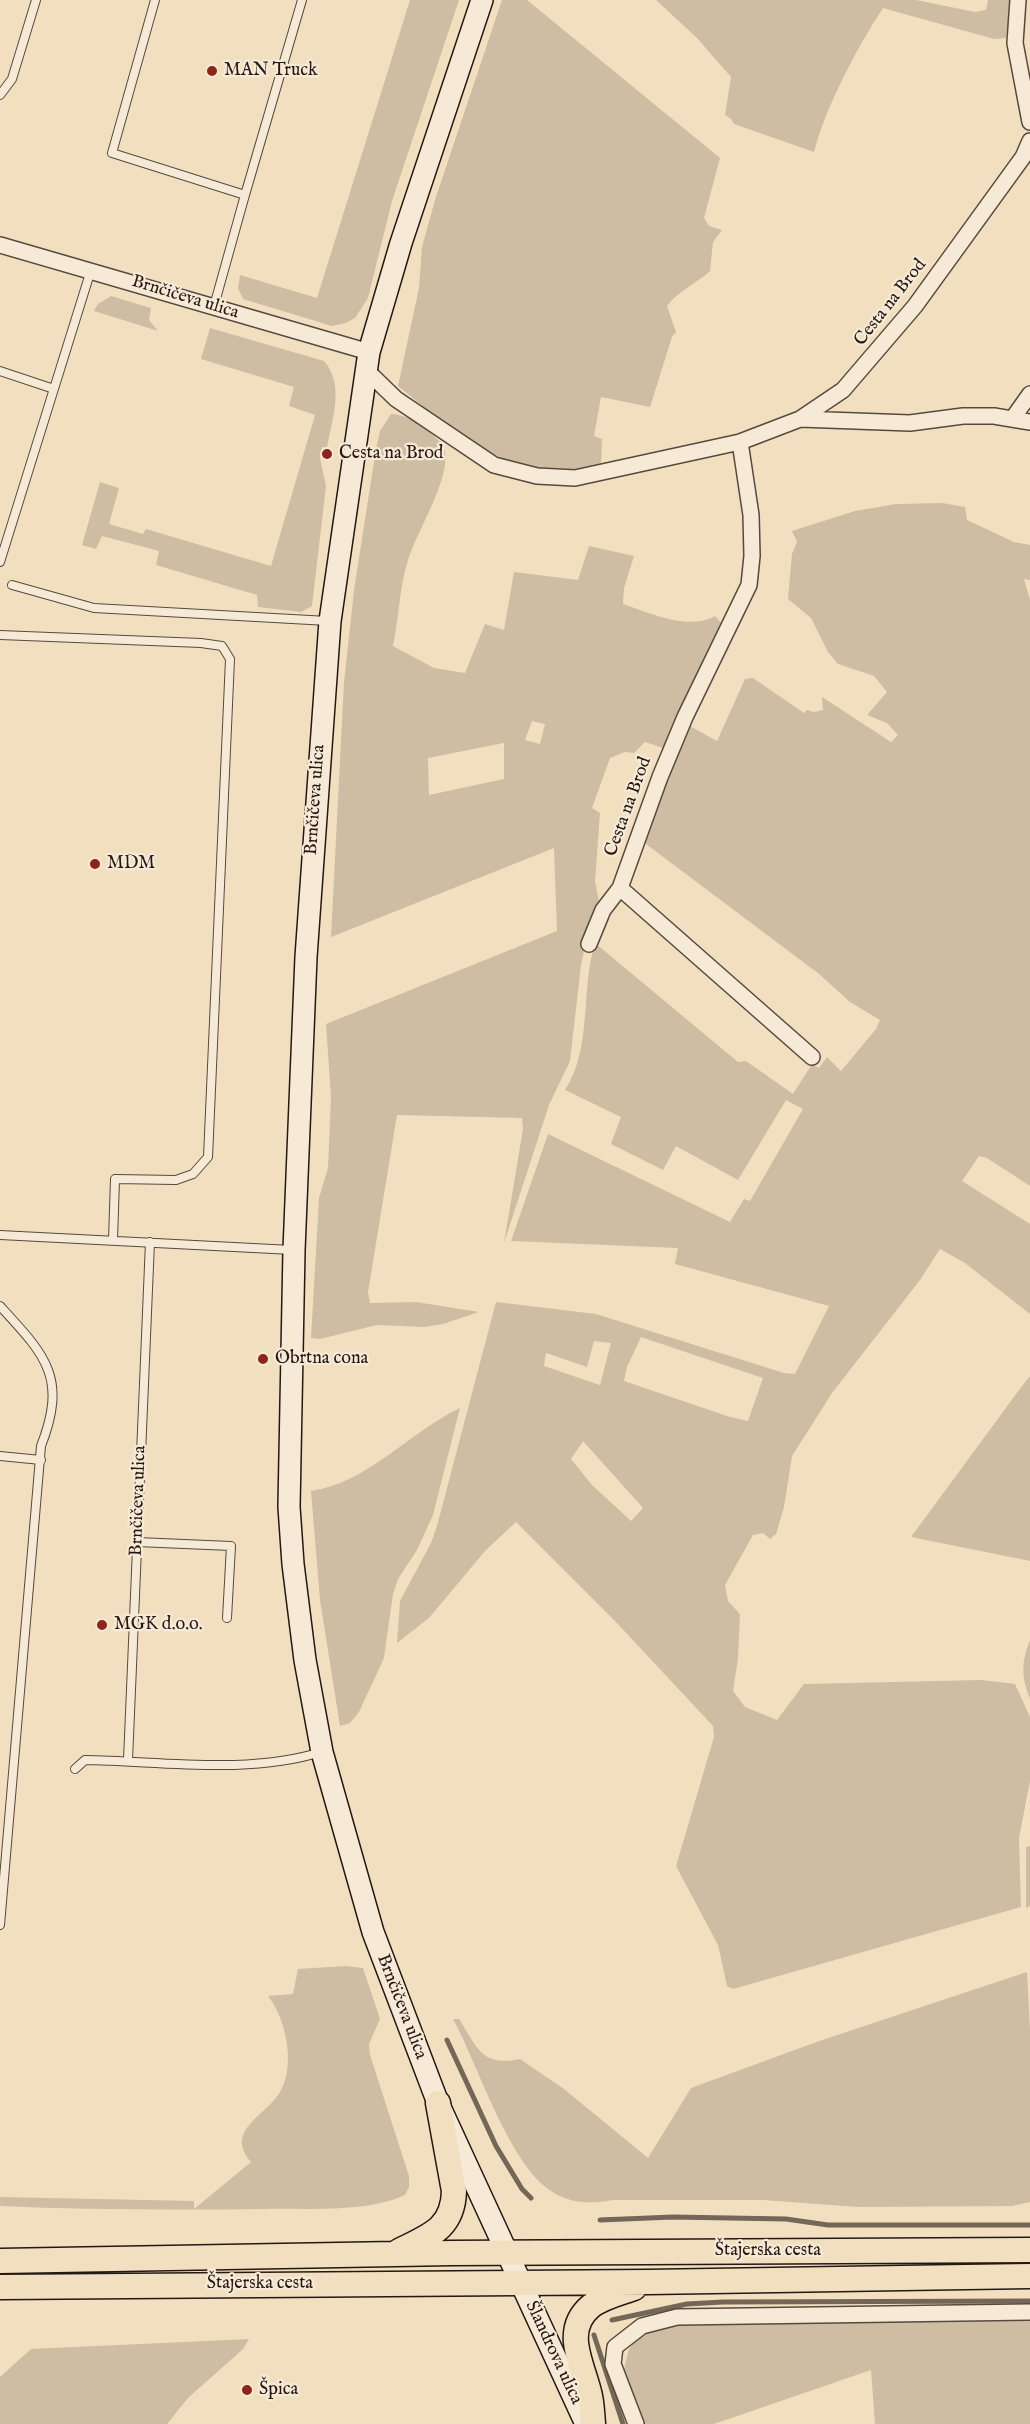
<!DOCTYPE html>
<meta charset="utf-8">
<style>
body{margin:0}
canvas{display:block;background:#f1dfc0}
</style>
<canvas width="1030" height="2424"></canvas>
<script>
const g = document.querySelector('canvas').getContext('2d');
g.lineJoin = 'round';
function fillPath(path, color) { g.fillStyle = color; g.fill(path, 'evenodd'); }
function trace(path, color, width, dash) { g.strokeStyle = color; g.lineWidth = width; g.lineCap = dash ? 'butt' : 'round'; g.setLineDash(dash || []); g.stroke(path); }
function label(font, color, halo, rows, align = 'center') {
  g.font = font + ' "IM FELL English",serif'; g.lineWidth = 4.5; g.setLineDash([]); g.textBaseline = 'middle'; g.strokeStyle = halo; g.fillStyle = color; for (const [text, x, y, turn = 0] of rows) {
    g.save(); g.translate(x, y); g.rotate((+turn || 0) * Math.PI / 180); g.textAlign = isNaN(turn) ? turn : align; if (halo) g.strokeText(text, 0, 0); g.fillText(text, 0, 0); g.restore();
  }
}
fillPath(new Path2D(`
 M410 0H459L392 201 368 298 355 318 346 323 332 326 243 299 238 288 240 275 317 298Z
 M502 0H527L720 158 704 218 709 226 722 230 713 242 710 271C698 282 676 293 667 306L676 332 672 337 650 407 601 397 594 436 602 439 601 465C511 485 464 439 398 386L419 288 422 247 435 200Z
 M656 0H916L975 12 986 10 988 0H1011L1006 38 994 39 883 8C858 46 825 108 814 152L734 124 731 119 725 115 731 77 697 38Z
 M111 296 151 308 149 320 158 331 94 311 98 304Z
 M210 328 324 361C345 385 332 419 327 448L322 447 320 458 326 486 312 606 301 612 258 607 257 595 156 565 159 551 102 536 96 549 82 545 100 482 119 488 109 524 143 534 146 529 271 566 315 415 289 406 294 387 201 359Z
 M391 414C406 415 417 421 428 431 435 437 443 443 445 452 450 480 416 533 408 560 399 589 399 618 393 646L434 668 465 673 485 624 504 630 514 572 578 580 589 546 634 556 624 588 623 604C650 613 688 631 715 616L724 626 666 749 645 742 634 753 625 752 610 758 592 808 600 813 595 881 600 907 587 938 581 965 570 1061 549 1105 504 1243 523 1129 522 1118 397 1115 368 1292 370 1303 416 1302 479 1312 443 1324 424 1327 377 1325 320 1339 311 1338 319 1198 328 1168 331 1097 326 1024 557 931 554 848 331 937 344 682 354 590 376 449 380 431ZM532 721 545 724 540 744 525 740ZM504 743V779L429 795 428 758Z
 M942 503 965 507 967 520 1014 542 1030 545V580L1024 579 1030 600V1186L987 1158 979 1156 962 1181 1030 1224V1314L965 1263 940 1249 920 1280 832 1393 792 1456 784 1507 776 1534 770 1539 763 1533 753 1535 725 1585 728 1601 740 1614 738 1658 733 1691 745 1707 777 1720 804 1684 982 1680 1015 1684 1030 1717V1781L1019 1838 1021 1907 733 1989 727 1986 718 1945 676 1866 714 1737 713 1726 615 1621 516 1522 485 1551 429 1618 397 1643 400 1601 431 1543 437 1526 496 1302 596 1314 784 1373 795 1374 829 1306 675 1264 678 1248 511 1241 548 1134 730 1222 744 1199 750 1201 803 1109 786 1100 738 1180 676 1146 663 1170 611 1144 621 1117 565 1090C593 1047 580 990 595 943L738 1062 746 1061 793 1094 812 1064 819 1068 827 1057 841 1071 876 1029 880 1020 850 1002 819 974 642 841 686 724 717 741 745 679 753 678 804 713 807 710 814 712 823 710 822 697 891 742 898 735 887 723 867 715 887 692 874 676 838 664 828 652 811 618 788 599 792 554 797 542 792 531 855 511 896 504ZM641 1337 763 1378 748 1421 730 1417 624 1381 627 1367ZM594 1341 611 1343 600 1385 544 1366 546 1353 587 1367ZM583 1441 643 1508 631 1521 592 1485 571 1459Z
 M1030 1376V1561L911 1537 1022 1386Z
 M460 1408 433 1515 417 1550 398 1579 393 1594 384 1658 359 1712 350 1723 340 1726 320 1600 311 1491C368 1483 409 1432 460 1408Z
 M1030 1640V1699C1021 1677 1021 1662 1030 1640Z
 M1030 1846V1906L1026 1908V1847Z
 M346 1966 363 1968 380 2019 369 2044 370 2055 409 2176V2187L405 2195C366 2213 307 2208 265 2209 177 2210 88 2210 0 2206V2197L194 2201V2209L251 2162C224 2130 265 2117 280 2092 296 2065 286 2019 268 1996L293 1994 298 1969Z
 M1027 1972 1030 2029V2202L1012 2206 858 2207 763 2200H613C591 2204 570 2204 551 2191 509 2164 478 2065 453 2019H459C478 2048 481 2067 520 2059L564 2089 648 2158 691 2088 822 2040Z
 M1030 2321V2424H875L871 2370 714 2424H642L624 2369 629 2349 636 2340 656 2328 729 2322Z
 M249 2339 243 2349 188 2398 167 2424H0V2377L31 2349Z`), '#cebda3');
trace(new Path2D(`
 M447 2040 496 2146 522 2189 531 2198
 M600 2220 673 2217 786 2219 828 2225H1030
 M612 2320 687 2304 723 2302 1030 2301
 M594 2335 623 2424`), '#756757', 5);
const lane = new Path2D(`
 M155 0 112 153 245 195 214 306
 M0 95 12 79 36 0
 M245 195 302 0
 M0 371 54 389
 M0 562 91 270
 M12 585 94 608 328 621
 M0 635 201 643 222 646 230 659 208 1157 193 1174 176 1180 115 1179 113 1240
 M0 1235 292 1250
 M0 1306C45 1355 68 1377 41 1446L0 1925
 M0 1456 41 1460
 M137 1542 231 1546 227 1618
 M128 1760 150 1242
 M75 1769 85 1760C160 1761 248 1775 321 1752`);
const street = new Path2D(`
 M1018 0 1015 43 1030 122
 M0 245 369 352
 M366 370 396 399 494 465 537 476 575 478 740 442 800 419 843 390 915 306 1023 157 1030 141
 M1013 418 1030 394
 M800 419 910 423 963 416H994L1030 422
 M620 888 812 1057
 M589 944 603 910 620 888 660 777 685 717 749 585 752 556 751 515 740 442
 M636 2424 613 2364 615 2347 642 2326 677 2317 1030 2312`);
const secondary = new Path2D(`
 M482 0 401 243 369 352 330 621 306 957 294 1250 289 1507 293 1564 305 1660 322 1752 373 1932 438 2103 586 2424`);
const primary = new Path2D(`
 M399 2251C429 2236 453 2229 454 2191L438 2103
 M0 2261 452 2253 1030 2250
 M0 2287 648 2282 1030 2276
 M593 2424C592 2413 592 2402 589 2392 582 2363 562 2330 591 2306 603 2297 620 2293 634 2288`);
trace(lane, '#564a3e', 10);
trace(street, '#564a3e', 18);
trace(secondary, '#231813', 24);
trace(primary, '#231813', 27);
trace(lane, '#f6ead6', 8);
trace(street, '#f6ead6', 15);
trace(secondary, '#f6ead6', 21);
trace(primary, '#f1dfc0', 24);
for (const [x, y, r, color] of [
 [212,71,6,"#8f2418"],
 [327,454,6,"#8f2418"],
 [95,864,6,"#8f2418"],
 [263,1359,6,"#8f2418"],
 [102,1625,6,"#8f2418"],
 [247,2390,6,"#8f2418"]
]) { const dot = new Path2D(); dot.arc(x, y, r, 0, 2 * Math.PI); g.fillStyle = color; g.fill(dot); trace(dot, '#f6ead6', 2); }
label('18px', '#231813', '#f6ead6', [
 ["MAN Truck",224,71],
 ["Cesta na Brod",339,454],
 ["MDM",107,864],
 ["Obrtna cona",275,1359],
 ["MGK d.o.o.",114,1625],
 ["Špica",259,2390]
], 'left');
label('18px', '#231813', '#f6ead6', [
 ["Brnčičeva ulica",185,298,17],
 ["Cesta na Brod",891,303,-52],
 ["Brnčičeva ulica",316,800,-86],
 ["Cesta na Brod",629,807,-70],
 ["Brnčičeva ulica",139,1501,-88],
 ["Brnčičeva ulica",401,2007,69],
 ["Štajerska cesta",768,2251],
 ["Štajerska cesta",260,2284],
 ["Šlandrova ulica",553,2353,65]
]);
</script>
